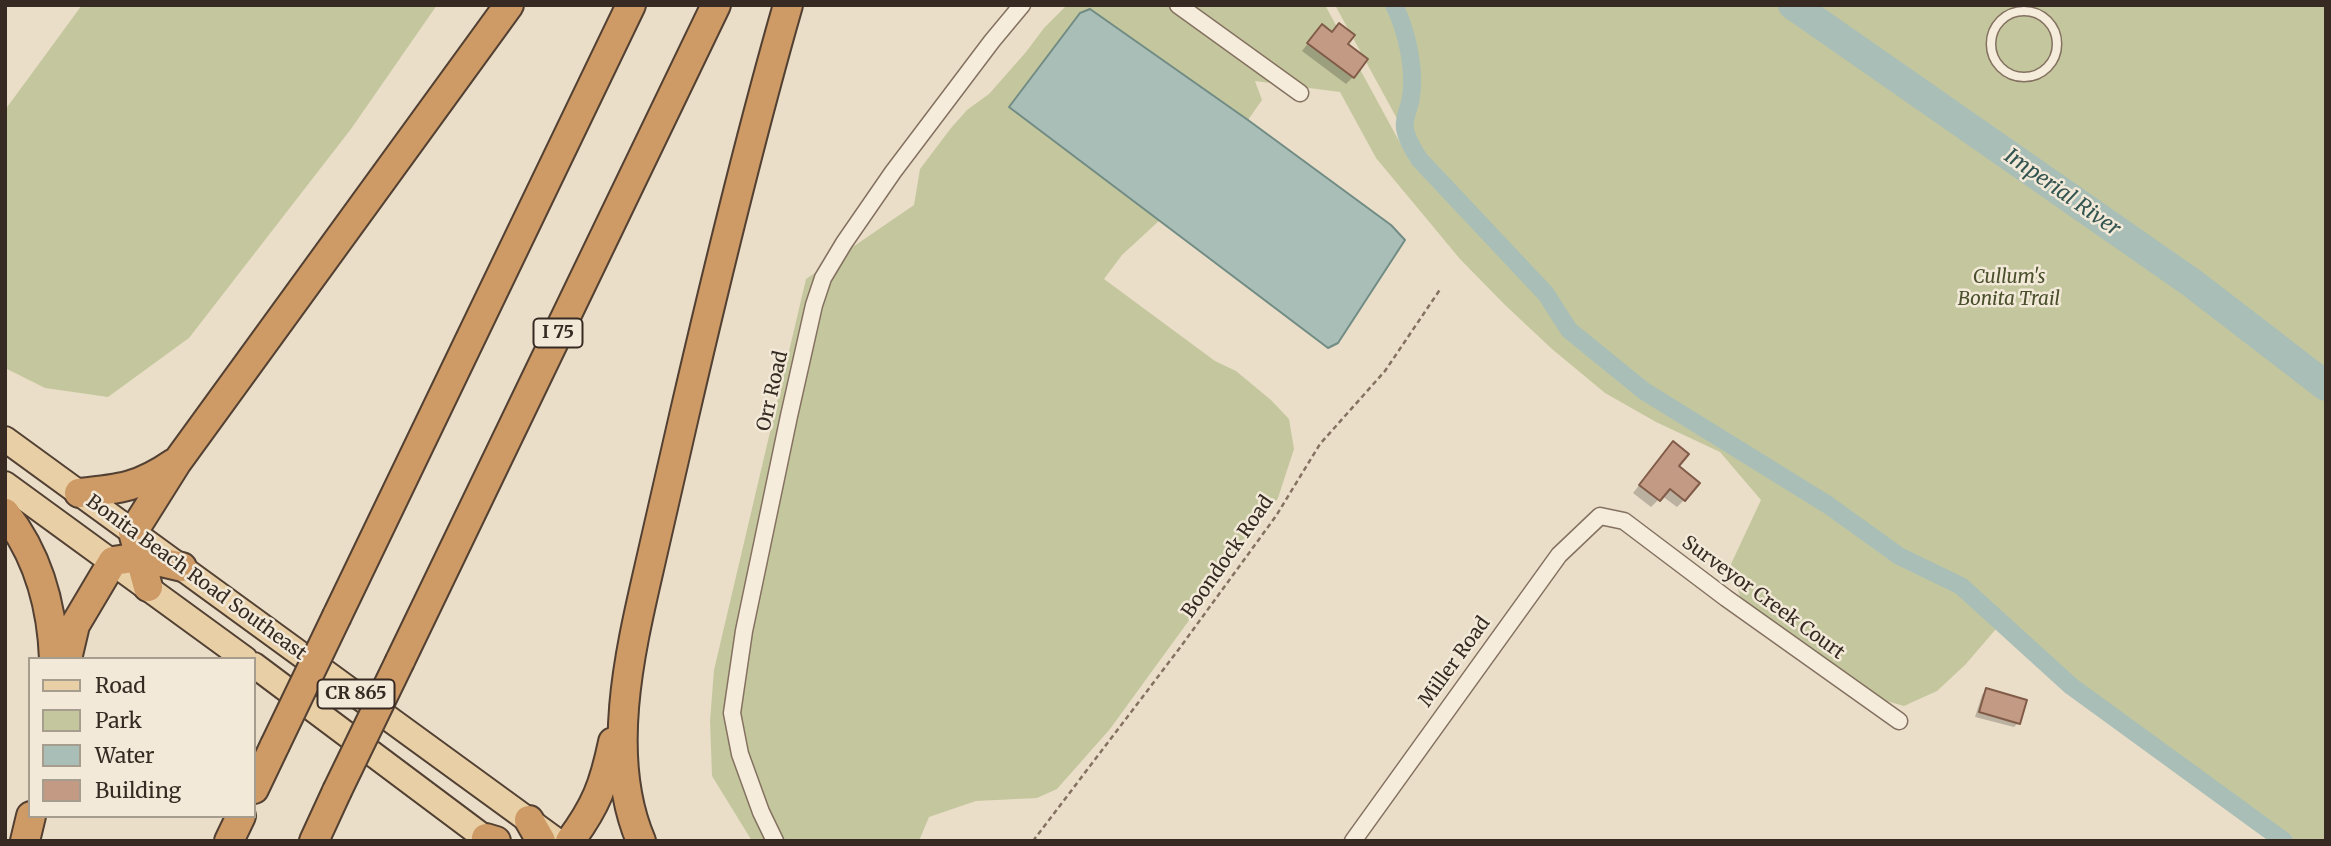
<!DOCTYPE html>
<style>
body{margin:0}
#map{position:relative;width:2331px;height:846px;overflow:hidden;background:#eadec9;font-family:Merriweather,serif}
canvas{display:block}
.frame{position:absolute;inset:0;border:7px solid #362a22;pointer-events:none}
.legend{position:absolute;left:28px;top:657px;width:228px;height:161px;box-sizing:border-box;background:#f2e9d8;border:2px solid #a79d8f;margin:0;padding:9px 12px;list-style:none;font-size:21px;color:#362a22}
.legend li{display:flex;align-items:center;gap:14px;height:35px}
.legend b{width:35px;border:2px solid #a79d8f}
</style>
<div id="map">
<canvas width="2331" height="846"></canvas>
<div class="frame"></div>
<ul class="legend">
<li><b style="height:9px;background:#e8cfa6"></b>Road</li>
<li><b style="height:19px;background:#c4c79e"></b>Park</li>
<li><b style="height:19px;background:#a9beb7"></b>Water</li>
<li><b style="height:19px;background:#c39a84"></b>Building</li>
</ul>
</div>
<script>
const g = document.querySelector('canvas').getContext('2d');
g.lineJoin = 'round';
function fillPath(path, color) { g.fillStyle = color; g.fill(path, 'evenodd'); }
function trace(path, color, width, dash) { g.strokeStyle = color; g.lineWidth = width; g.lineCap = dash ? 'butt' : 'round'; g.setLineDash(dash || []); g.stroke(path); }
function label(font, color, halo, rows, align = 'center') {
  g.font = font + ' Merriweather,serif'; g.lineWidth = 5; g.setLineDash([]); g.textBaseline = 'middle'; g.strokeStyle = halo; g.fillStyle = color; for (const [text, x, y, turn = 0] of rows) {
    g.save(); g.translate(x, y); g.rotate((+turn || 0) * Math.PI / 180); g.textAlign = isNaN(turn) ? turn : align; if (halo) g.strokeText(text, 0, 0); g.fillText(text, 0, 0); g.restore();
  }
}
fillPath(new Path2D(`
 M82 5H437L351 129 189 338 108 397 45 388 5 368V110Z
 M1067 5H1325L1411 163 1540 299 1564 337 1639 398 1823 512 1894 563 1957 593 1996 629 1965 665 1937 691 1904 706 1851 691 1746 618 1731 564 1761 500 1720 452 1656 422 1605 393 1552 349 1504 304 1460 259 1376 158 1340 92 1255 81 1262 100 1248 120 1090 9 1009 107 1160 220 1122 255 1104 279 1215 361 1236 371 1271 400 1289 419 1294 449 1278 498 1110 729 1057 789 1037 798 976 801 929 817 919 841H752L712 776 710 721 714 670 806 279 914 205 920 169 951 128 967 110 989 94 1026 52 1044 28Z
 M1335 5H2326V841H2284L2065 681 1961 586 1899 556 1828 505 1644 391 1569 330 1546 294 1419 159Z`), '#c4c79e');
const water = new Path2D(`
 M1090 9 1248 120 1391 225 1405 240 1338 343 1328 348 1009 107 1080 13Z`);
fillPath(water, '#a9beb7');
trace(water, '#718c84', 2);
fillPath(new Path2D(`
 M1339 25 1353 77 1346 84 1302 51 1315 34 1331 33Z
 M1666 451 1676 467 1684 500 1677 507 1662 496 1651 507 1633 493Z
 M1986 690 2018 723 2014 727 1975 717 1982 695Z`), '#0003');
trace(new Path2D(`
 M1394 5C1407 31 1415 68 1411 97 1410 107 1403 118 1405 129 1407 140 1413 149 1419 159L1546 294 1569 330 1644 391 1828 505 1899 556 1961 586 2071 686 2284 841`), '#a9beb7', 18);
trace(new Path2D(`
 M1793 5 2192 283 2326 386`), '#a9beb7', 30);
const building = new Path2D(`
 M1339 23 1355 35 1348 44 1368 59 1354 78 1307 43 1322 24 1332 32Z
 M1673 441 1689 454 1679 466 1700 483 1685 501 1670 489 1660 501 1639 485Z
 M1986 688 2027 700 2020 724 1979 712Z`);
fillPath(building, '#c39a84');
trace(building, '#805b48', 2);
const lane = new Path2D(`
 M1991 44a33 33 0 1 1 66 0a33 33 0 1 1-66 0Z`);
const street = new Path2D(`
 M1178 5 1300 93
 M775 841 761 812 740 754 732 713 744 631 789 416 814 305 823 278 844 243 893 172 992 41 1022 5
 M1353 841 1559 555 1600 516 1624 521 1726 598 1899 721`);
const primary = new Path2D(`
 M5 439 557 841
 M5 484 245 659
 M254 665 489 841`);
const highway = new Path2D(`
 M79 493C121 489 139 487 174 463
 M5 513C38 555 52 606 54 659
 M148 587 133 532 177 462 509 5
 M337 616 631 5
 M67 659 75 625 113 561 140 557 182 567
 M400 661 716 5
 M254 789 275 745
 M529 820 541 841
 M486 838 496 841
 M25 841 31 816
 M229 841 241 816
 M314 841 337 791
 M570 841C596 806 604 785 613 742
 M641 841C604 755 631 647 651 560 662 512 673 464 684 416 716 278 749 141 788 5`);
trace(lane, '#847160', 11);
trace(street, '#847160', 19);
trace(primary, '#524033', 28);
trace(highway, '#524033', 32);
trace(new Path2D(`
 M1033 841 1179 649 1276 516 1320 444 1385 371 1441 288`), '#847160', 2.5, [5, 3.5]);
trace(lane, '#f5ecdc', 8);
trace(street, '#f5ecdc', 16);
trace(primary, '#e8cfa6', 24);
trace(highway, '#ce9a65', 28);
const highwayBridge = new Path2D(`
 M275 745 337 616
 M337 791 400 661`);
trace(highwayBridge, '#524033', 32, []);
trace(highwayBridge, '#ce9a65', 28);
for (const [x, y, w] of [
 [558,333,49],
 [356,694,77]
]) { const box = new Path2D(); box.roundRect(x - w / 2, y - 14.5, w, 29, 5); g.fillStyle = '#f2e9d8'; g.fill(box); trace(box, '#362a22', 2); }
label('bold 18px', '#362a22', null, [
 ["I 75",558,333],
 ["CR 865",356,694]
]);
label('italic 19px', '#49502b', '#f2e9d8', [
 ["Cullum's",2009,278],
 ["Bonita Trail",2009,300]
]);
label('19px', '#362a22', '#f2e9d8', [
 ["Orr Road",773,391,-77],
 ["Boondock Road",1228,557,-55],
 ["Bonita Beach Road Southeast",196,578,36],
 ["Surveyor Creek Court",1763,598,36],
 ["Miller Road",1455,662,-54]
]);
label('italic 21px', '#335450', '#f2e9d8', [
 ["Imperial River",2062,193,35]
]);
</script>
